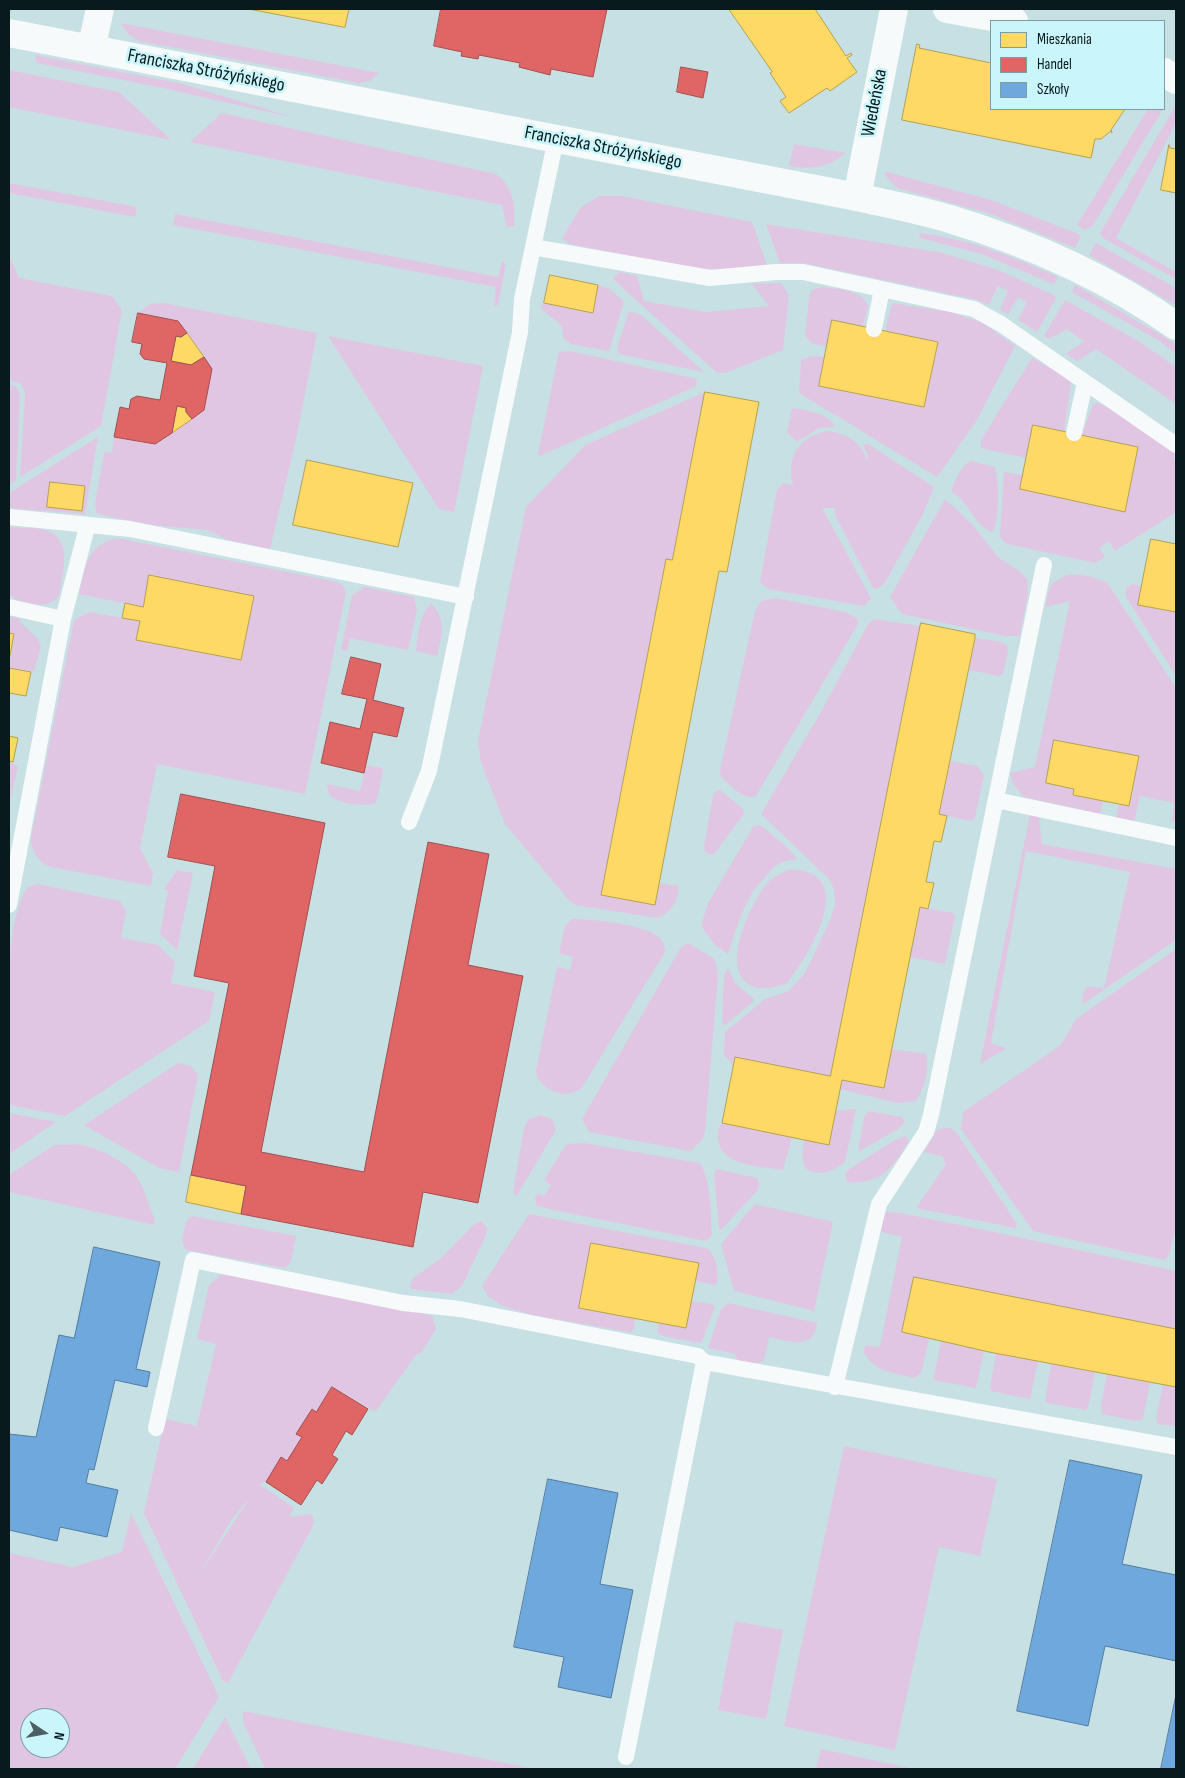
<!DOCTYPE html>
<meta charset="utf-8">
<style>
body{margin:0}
#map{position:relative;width:1185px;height:1778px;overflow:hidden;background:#c7e0e3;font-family:"Sofia Sans Condensed",sans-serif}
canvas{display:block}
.frame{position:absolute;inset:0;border:10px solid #091a1c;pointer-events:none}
.legend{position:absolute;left:990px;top:20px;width:175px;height:90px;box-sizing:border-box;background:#c9f5fb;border:1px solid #7c9da2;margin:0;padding:6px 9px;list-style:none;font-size:15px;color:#091a1c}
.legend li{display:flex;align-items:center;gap:10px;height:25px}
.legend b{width:25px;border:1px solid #7c9da2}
.north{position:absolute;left:20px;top:1708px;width:50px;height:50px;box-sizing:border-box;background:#c9f5fb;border:1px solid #7c9da2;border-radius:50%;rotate:102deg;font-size:14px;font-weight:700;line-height:20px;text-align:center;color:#091a1c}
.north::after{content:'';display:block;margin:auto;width:18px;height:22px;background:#4c5f62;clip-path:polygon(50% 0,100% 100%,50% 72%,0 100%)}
</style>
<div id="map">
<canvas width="1185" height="1778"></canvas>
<div class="frame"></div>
<ul class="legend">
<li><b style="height:14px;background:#ffd966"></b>Mieszkania</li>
<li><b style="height:14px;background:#e06666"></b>Handel</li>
<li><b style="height:14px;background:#6fa8dc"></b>Szkoły</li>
</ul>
<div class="north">N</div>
</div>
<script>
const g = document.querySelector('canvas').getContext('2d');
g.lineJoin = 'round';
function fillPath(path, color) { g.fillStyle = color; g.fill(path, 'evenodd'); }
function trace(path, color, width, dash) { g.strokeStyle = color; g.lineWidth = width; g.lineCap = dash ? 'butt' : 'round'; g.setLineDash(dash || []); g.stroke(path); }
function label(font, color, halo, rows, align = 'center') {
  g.font = font + ' "Sofia Sans Condensed",sans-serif'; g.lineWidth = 5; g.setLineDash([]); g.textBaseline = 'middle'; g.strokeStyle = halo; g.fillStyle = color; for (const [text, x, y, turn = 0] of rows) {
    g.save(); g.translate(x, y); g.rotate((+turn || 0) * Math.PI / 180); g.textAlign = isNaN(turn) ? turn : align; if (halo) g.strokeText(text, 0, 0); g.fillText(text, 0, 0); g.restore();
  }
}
fillPath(new Path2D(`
 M121 23 379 73 370 81 359 83 139 41 128 34Z
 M35 55 183 84 295 118 163 88 42 64 37 63Z
 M9 70 119 92 171 140 9 107Z
 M1176 105V123L1116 238 1176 272V279L1103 238 1100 233Z
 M1148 109H1163L1093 225 1085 230 1077 225Z
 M222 113 496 174C514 188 515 204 514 226L507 227 502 205 190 142Z
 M794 144 846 153C829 167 810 170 789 166Z
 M887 172 991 200 1081 235 1075 248 991 214 897 188 884 174Z
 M9 183 137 207 135 217 9 193Z
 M599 196H622L752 222 767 265 738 269H694L570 244 562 239 580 208Z
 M175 214 498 277 502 261 506 264 498 305 494 306 496 287 173 225Z
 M766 224 943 253 998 270 1054 295 1056 298 1037 332 1018 320 1027 302 1018 297 1008 314 1000 310 1008 291 998 286 989 305 974 299 803 263H780Z
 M920 233C968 239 1003 253 1047 272L1058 277 1056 282 1053 284 982 254 924 239 919 237Z
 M1096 243 1176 288V305L1089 255Z
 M9 255 19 278 112 296 122 310 101 426 20 477 25 394 21 384 9 380Z
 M620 272 637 276 644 301 706 312 769 306 752 284 781 283 789 295 783 350 725 373 716 372 614 280 613 277Z
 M598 285 608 288 624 301 609 351 571 344 563 338 562 326 540 308 544 303 593 313Z
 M1075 285 1163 336 1176 345V354L1158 340 1072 292Z
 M821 287C837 289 860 289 868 305L863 326 832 320 827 347 811 343 805 335 810 291Z
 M1065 300 1140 342 1176 367V404L1096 349 1077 361 1066 354 1084 341 1067 329 1049 339 1044 336Z
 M164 303 317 333 296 439 270 549 228 540 207 530 152 525 97 514 95 504 104 452 112 453 114 437 155 444 204 410 212 369 178 321 138 313 150 304Z
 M892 303 950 312 983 323 1015 346 977 420 937 477 799 393 801 360 812 356 825 357 819 386 924 407 938 342 885 331Z
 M629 311 641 315 704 372 619 354 617 347Z
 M328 336 483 366 454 512 439 509Z
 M570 351 697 379 696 386 540 456 538 454 559 352Z
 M1032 358 1066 376 1071 383 1064 431 1033 425 1026 458 981 448V440Z
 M9 385 16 386 20 395 16 480 9 485Z
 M705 392 672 560 666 559 601 895 655 905 660 883 678 886C680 900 670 913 657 918L575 905 567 898 505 824 481 763 478 741 526 507 585 445Z
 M1097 403 1115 409 1176 451 1173 459 1176 461V512L1115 551 1109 541 1099 548 1105 557 1096 563 1007 544 1002 540 1000 535 1004 472 1023 475 1020 489 1125 511 1138 447 1082 435 1093 404Z
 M792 408C805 410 829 413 835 427L819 428 797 442 787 432Z
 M827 431C846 433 863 442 867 462L868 456 863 445 868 444 934 487 923 514 884 584 877 589 873 588 836 517 834 511 836 508H822L871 598 864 606 768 589 760 582 777 490 783 483 793 485C786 457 798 437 827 431Z
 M98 437 85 514 9 508V493Z
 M971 461 995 467C999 479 1000 523 992 532 974 526 969 501 952 492 953 482 962 464 971 461Z
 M945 499 971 523 999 558 1019 571 1027 579 1028 593 1020 636H1005L902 614 890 597Z
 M9 527C22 529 39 526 51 532 70 543 64 567 61 585 60 590 60 596 56 599 44 610 21 603 9 595Z
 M117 538 337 582 343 586 346 592 305 794 157 764 140 848 153 873 151 886 51 867C37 862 32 852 31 838L74 620 89 612 140 621 136 640 241 660 254 597 143 607 79 594C85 567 86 545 117 538Z
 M1066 575C1080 574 1096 576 1108 584L1176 688V819L1171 823 1174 803 1140 796 1134 822 1116 818 1119 804 1130 806 1139 756 1054 740 1046 783 1074 789 1073 795 1103 801 1100 814 1024 797 1013 784 1010 773 1035 767 1070 601 1045 607 1050 585Z
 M1132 584 1142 586 1139 605 1176 612V676L1126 597V588Z
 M364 587 414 597 417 610 408 650 350 638 347 651 341 650 352 596Z
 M776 598 845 612 857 618 858 624 756 796C744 802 730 784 721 777L720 770 755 611 761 601Z
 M431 603C447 620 442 635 437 656L416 651C418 633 419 617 431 603Z
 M9 616 20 619V622L38 639 41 647 34 671 9 668 14 635 9 633Z
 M874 619 920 626 830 1076 736 1057 734 1066 724 1055 725 1032 765 999 789 991 805 973 831 918 835 903 834 889 829 879 761 814 822 710 868 624Z
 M975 638 1002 642 1007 646 1008 652 1003 674 999 676 969 670Z
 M9 761 18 767 9 804Z
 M950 761 977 766 984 775 975 817 971 821 939 814Z
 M366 765 382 768 383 771 376 803C365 807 344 804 333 798 328 795 328 790 327 784L360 791Z
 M720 790 743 809 744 814 714 854 711 855 705 852 704 846 713 796 716 791Z
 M1030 814 1039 815 1042 844 1176 869V940L1083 1004C1081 984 1089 986 1104 988L1130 872 1026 851 991 1042 994 1045 1007 1048 980 1064Z
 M758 825 762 826 791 851 797 859 782 862 774 867 753 891 740 917 728 954 715 945 701 926 708 903 753 827Z
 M790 869C799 870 808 871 816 876 845 899 803 964 786 984 776 986 762 991 752 986 718 970 751 903 767 883 773 877 782 873 790 869Z
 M177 870 193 873 177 950 160 934 168 890 164 889Z
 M38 884 120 901 126 911 121 938 158 945 175 962 171 983 215 992 209 1021 65 1116 10 1105 9 1103C9 1053 0 925 28 887Z
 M920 907 953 913 955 916 945 964 910 957Z
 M572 919C591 919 646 924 660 938 664 942 665 947 665 952L581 1089C564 1099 548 1093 537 1077L536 1071 557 967 570 970 573 957 559 953 565 926Z
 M688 943 713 958 716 962 718 976 705 1131 703 1139 690 1151 589 1132 582 1119 681 947Z
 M1176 949V1226L1169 1255 1164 1260 1033 1231 961 1129 963 1112 1061 1045 1076 1019Z
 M728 968 735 983 754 999 753 1002 725 1025H723L722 1021 724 975Z
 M892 1049 926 1054C930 1067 924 1092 915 1101L897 1103 840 1089 842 1080 884 1088Z
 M178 1063 191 1066 198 1075 179 1172 159 1168 84 1125Z
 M856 1109 845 1162C833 1171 819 1178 805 1168L802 1156 804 1140 836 1111Z
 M868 1111 902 1117 905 1122 898 1129 858 1152 864 1118Z
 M9 1113 56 1122 9 1154Z
 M541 1115 552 1119 556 1130 516 1197 513 1191 524 1128 529 1119Z
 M722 1123 792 1137 783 1170C761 1166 720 1167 718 1138 717 1132 718 1128 722 1123Z
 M944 1128H950L956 1132 1017 1224 1016 1228 916 1208 946 1164 942 1156 924 1152 937 1130Z
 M905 1136 909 1140C894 1167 881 1185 847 1182L845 1174 848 1170 895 1140Z
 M584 1143 699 1163C711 1175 711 1218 712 1235L706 1241 544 1208 536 1205 535 1197 538 1193 544 1196 551 1185 544 1180 566 1144Z
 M54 1145C63 1145 73 1144 82 1145 101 1149 128 1162 138 1179 146 1191 148 1206 155 1219L154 1225 9 1192V1175Z
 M717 1169 757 1178C761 1185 760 1187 755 1193L722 1229 719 1228 714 1172Z
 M755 1204 833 1222 814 1311 734 1291 721 1244Z
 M886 1212 900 1213 985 1230 1176 1271V1329L914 1278 903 1332 929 1339 921 1373 914 1378C893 1372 876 1373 864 1353L865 1345 880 1347 902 1237 877 1231Z
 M529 1214 706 1248C716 1253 720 1275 716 1285L695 1281 698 1263 591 1243 579 1308 635 1318 634 1329 630 1332 531 1315 503 1306 488 1296 482 1286Z
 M192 1216 296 1236 291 1262 285 1268 186 1250 182 1241 186 1221Z
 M481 1221 487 1227 486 1235 462 1286 452 1294 410 1289 412 1279 441 1258 473 1225Z
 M222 1274 422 1313 432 1316 436 1329 422 1352 416 1355 375 1412 332 1387 316 1412 312 1409 297 1434 302 1437 287 1461 281 1457 266 1482 259 1484 294 1508 289 1517 312 1514 314 1524 228 1683 223 1681 144 1513 165 1419 197 1426 216 1344 197 1339 209 1285ZM247 1501H248L197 1578 232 1519Z
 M691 1301 712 1304 715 1307 702 1341 699 1343 663 1336 657 1332 659 1323 686 1328Z
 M728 1303 817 1323C814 1351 789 1341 769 1337L764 1360 752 1366 738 1361 735 1354 708 1348 721 1309Z
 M941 1342 984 1350 976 1388 933 1380Z
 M996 1353 1038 1361 1030 1399 991 1391 990 1388Z
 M1051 1363 1095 1372 1089 1404 1086 1410 1047 1403 1045 1401Z
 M1107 1374 1150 1382 1143 1419 1135 1421 1102 1414 1101 1405Z
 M1163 1385 1176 1387V1426L1158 1424 1156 1419Z
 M844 1446 997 1479 980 1556 939 1547 895 1750 784 1726Z
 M131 1513 219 1697 175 1769H9V1553L73 1567 122 1552ZM30 1718H60V1748H30Z
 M735 1621 783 1630 766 1719 718 1710Z
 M243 1711 536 1769H265L243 1722Z
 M225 1717 251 1769H193Z
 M821 1749 915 1769H816Z`), '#e1c6e3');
const homes = new Path2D(`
 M249 9H349L345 27Z
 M729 9H815L846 56 851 53 852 55 847 58 857 72 830 91 827 88 789 113 780 101 786 97 770 73 772 72Z
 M917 44 920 45 919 48 991 63V109H1125L1111 130 1112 133 1111 131 1101 139H1095L1091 158 902 120Z
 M1169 145 1170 148 1176 149V193L1161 190Z
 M550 275 598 285 593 313 544 303Z
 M832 320 938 342 924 407 819 386Z
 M187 333 204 357 191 365 171 361 176 336 181 337Z
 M705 392 759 402 727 572 719 571 655 905 601 895 666 559 672 560Z
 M177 406 186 408V412L192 419 172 433Z
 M1033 425 1138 447 1125 512 1020 489Z
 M307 460 413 483 398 547 293 525Z
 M50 482 85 486 82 511 47 507Z
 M1151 539 1176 544V612L1138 605Z
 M149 575 254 596 241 660 136 640 140 621 122 618 125 603 143 607Z
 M921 623 975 634V638L939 814 947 816 941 842 934 841 926 882 934 883 928 909 920 907 884 1088 842 1080 829 1145 722 1123 735 1057 830 1076Z
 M9 633 14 634 9 661Z
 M9 668 31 672 26 696 9 693Z
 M9 736 18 738 13 762 9 761Z
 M1054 740 1139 756 1129 806 1073 795 1074 789 1046 783Z
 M191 1175 246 1186 241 1214 186 1202Z
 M591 1243 699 1263 686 1328 579 1308Z
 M914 1277 1176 1329V1387L989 1352 902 1332Z`);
fillPath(homes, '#ffd966');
trace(homes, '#b5a050', 1);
const shops = new Path2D(`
 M441 9H607L593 77 551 69 550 75 519 67 520 63 479 55 478 59 461 56 462 52 434 46Z
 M681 67 708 72 703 98 677 92Z
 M138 313 178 321 187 333 181 337 176 336 171 361 191 365 204 357 212 369 204 410 192 419 186 412V408L177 406 172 433 155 444 114 437 120 407 129 409 131 399 137 396 160 400 167 363 144 359 140 354 142 344 132 342Z
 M351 657 381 664 373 700 404 708 397 737 373 732 364 773 321 763 330 722 360 729 367 699 342 694Z
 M181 794 325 823 261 1152 364 1172 428 842 489 854 468 965 523 976 478 1203 423 1192 413 1247 241 1214 246 1186 191 1175 229 983 194 976 215 866 168 857Z
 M332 1387 368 1409 352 1435 346 1431 332 1455 338 1459 322 1484 317 1480 301 1505 266 1482 281 1457 287 1461 302 1437 296 1434 312 1409 316 1412Z`);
fillPath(shops, '#e06666');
trace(shops, '#a04f50', 1);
const schools = new Path2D(`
 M94 1247 160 1262 136 1369 150 1372 147 1387 115 1380 94 1470 89 1469 86 1483 118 1490 107 1537 60 1527 57 1541 9 1530V1434L36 1437 59 1335 74 1338Z
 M1070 1460 1142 1475 1122 1564 1176 1575V1661L1105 1646 1088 1726 1017 1711Z
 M548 1479 618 1493 600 1584 633 1590 611 1698 558 1687 564 1657 514 1647Z
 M1176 1695V1769H1161Z`);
fillPath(schools, '#6fa8dc');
trace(schools, '#507da2', 1);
trace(new Path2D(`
 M533 247 710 278 776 272H803L974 309 1001 324 1176 445
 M874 329 882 289
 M1074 433 1085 383
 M9 517 130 529 466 597
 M9 607 63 619
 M996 800 1176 838
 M409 822 429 771 520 332 522 299 556 139
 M9 905 63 619 87 527
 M835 1387 879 1204 926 1132 931 1115 1044 565
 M156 1428 193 1260 403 1303 460 1309 698 1356 704 1362 1176 1447
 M626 1757 704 1362`), '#f7fafb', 16);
trace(new Path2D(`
 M947 9 1014 21
 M91 49 100 9
 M1164 72 1176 80
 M857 197 894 9`), '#f7fafb', 28);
trace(new Path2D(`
 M9 33 857 197C888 204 920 210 950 219 1029 243 1108 278 1176 326`), '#f7fafb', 28);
label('19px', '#091a1c', '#c9f5fb', [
 ["Franciszka Stróżyńskiego",206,71,11],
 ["Wiedeńska",875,103,-79],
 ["Franciszka Stróżyńskiego",603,148,11]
]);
</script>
